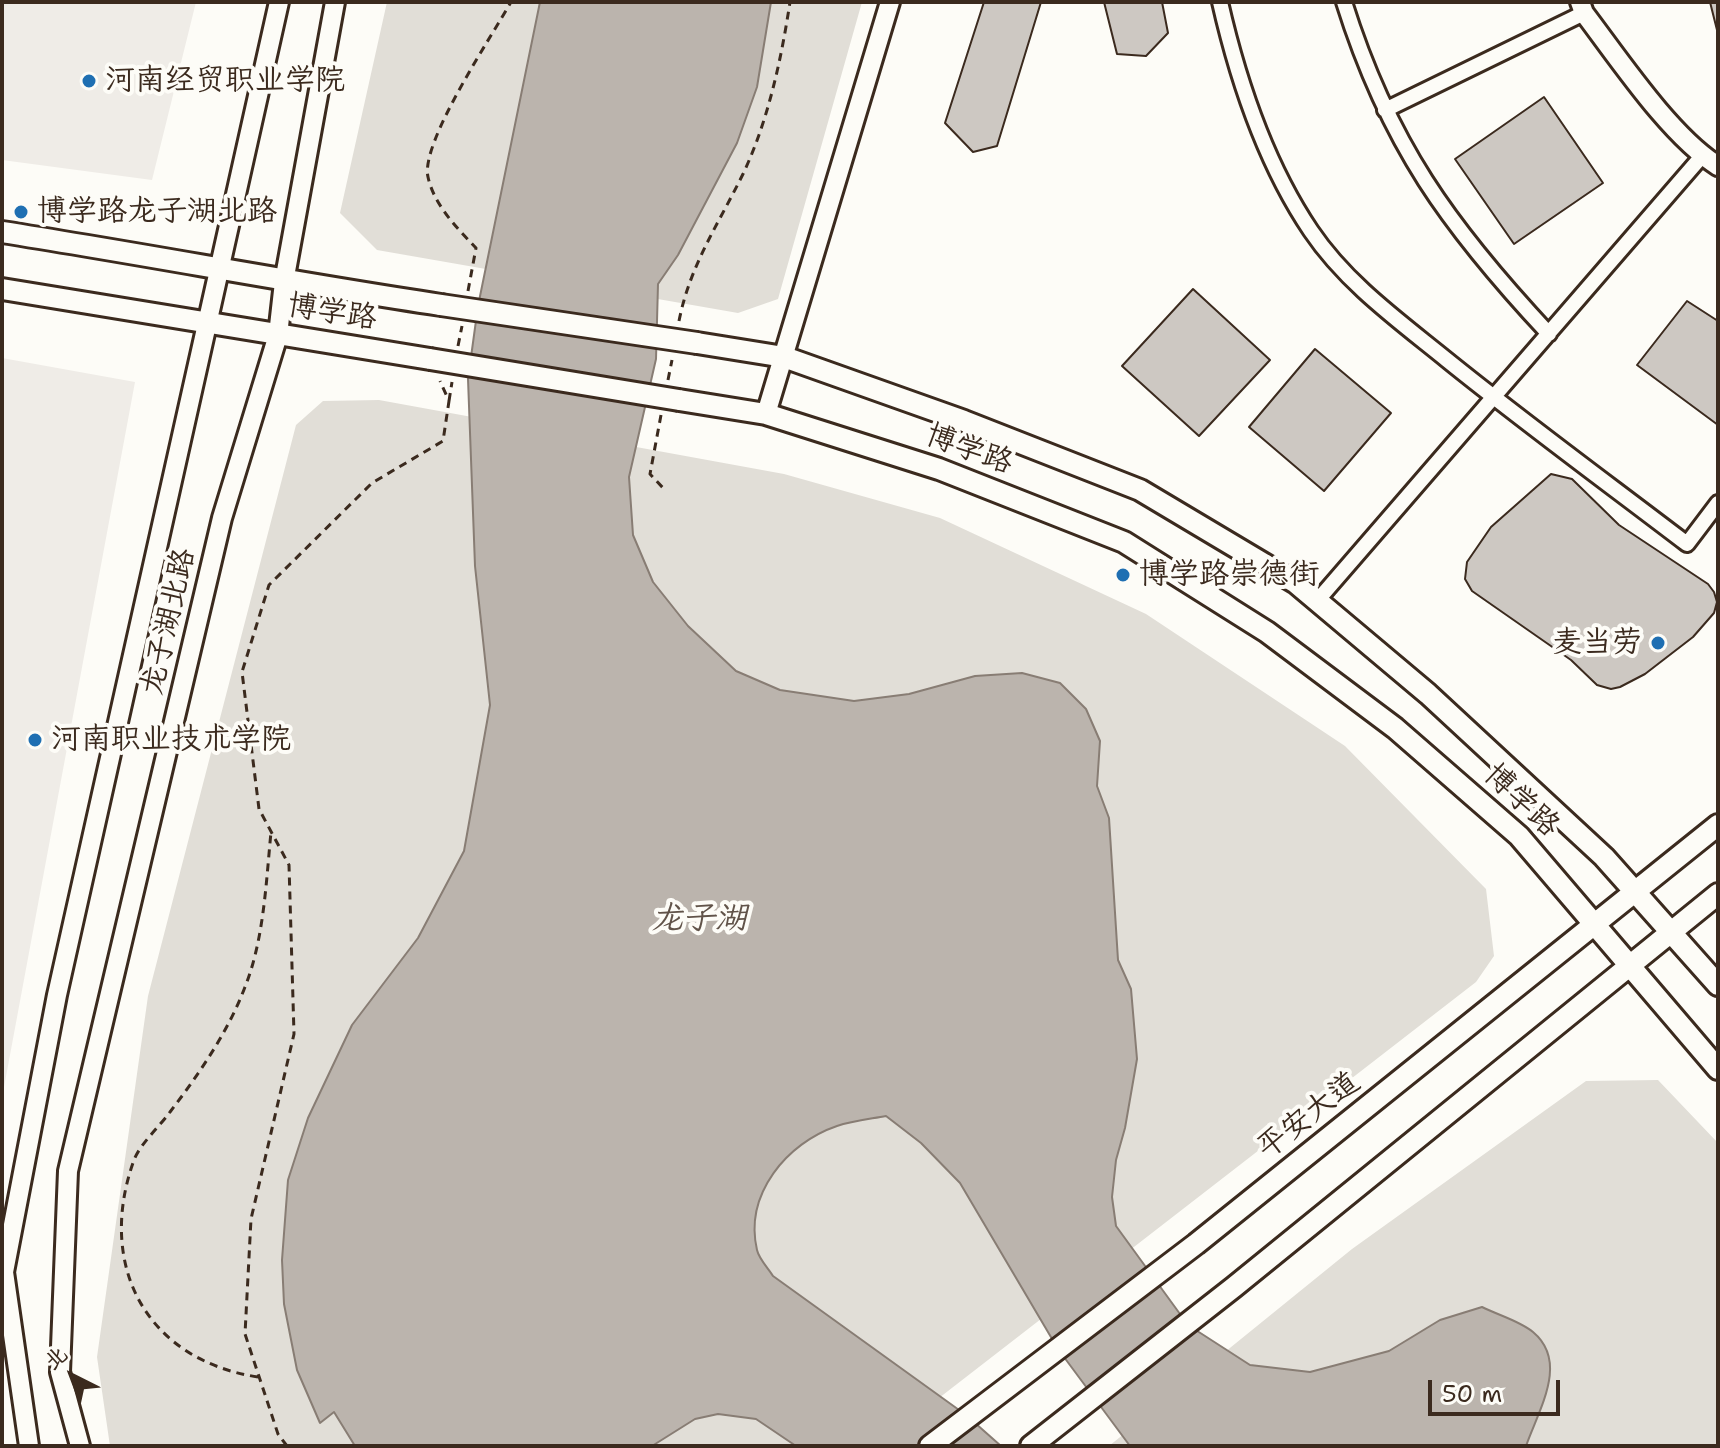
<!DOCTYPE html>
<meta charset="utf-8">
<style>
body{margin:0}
#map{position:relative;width:1720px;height:1448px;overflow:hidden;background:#fdfcf7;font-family:"Shantell Sans","LXGW WenKai TC",sans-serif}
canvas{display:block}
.frame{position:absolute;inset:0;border:4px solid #3b2a1e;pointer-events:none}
.north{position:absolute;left:32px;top:1336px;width:80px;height:80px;-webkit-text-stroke:6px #fdfcf7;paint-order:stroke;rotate:318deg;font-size:22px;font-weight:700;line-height:32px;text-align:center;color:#3b2a1e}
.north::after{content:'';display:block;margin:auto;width:28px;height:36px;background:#3b2a1e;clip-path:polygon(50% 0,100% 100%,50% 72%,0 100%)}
.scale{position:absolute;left:1428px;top:1380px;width:132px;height:36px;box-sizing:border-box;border:4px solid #3b2a1e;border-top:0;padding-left:10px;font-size:24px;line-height:28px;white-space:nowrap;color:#3b2a1e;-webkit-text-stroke:6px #fdfcf7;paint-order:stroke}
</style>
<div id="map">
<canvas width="1720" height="1448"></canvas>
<div class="frame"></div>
<div class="north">北</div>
<div class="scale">50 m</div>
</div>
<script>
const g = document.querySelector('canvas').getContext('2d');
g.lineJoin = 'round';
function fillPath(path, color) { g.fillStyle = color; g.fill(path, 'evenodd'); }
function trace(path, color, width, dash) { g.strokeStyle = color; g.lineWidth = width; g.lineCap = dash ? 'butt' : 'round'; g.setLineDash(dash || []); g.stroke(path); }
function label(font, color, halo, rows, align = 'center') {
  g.font = font + ' "Shantell Sans","LXGW WenKai TC",sans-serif'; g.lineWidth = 8; g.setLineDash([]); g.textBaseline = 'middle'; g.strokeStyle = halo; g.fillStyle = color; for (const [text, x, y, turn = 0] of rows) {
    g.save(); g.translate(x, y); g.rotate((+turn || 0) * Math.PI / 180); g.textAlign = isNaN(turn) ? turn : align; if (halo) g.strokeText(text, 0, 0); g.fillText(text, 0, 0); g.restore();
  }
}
fillPath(new Path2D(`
 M2 2H196L152 180 2 160Z
 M2 358 135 382 2 1098Z`), '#efece7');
fillPath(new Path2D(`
 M387 2H862L778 299 738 313 377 250 340 213Z
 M379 400 784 474 940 518 1146 614 1345 746 1486 889 1494 956 1476 982 877 1446H110L97 1357 148 996 296 425 323 401Z
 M1658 1080 1718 1143V1446H1109L1352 1249 1586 1081Z`), '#e1ded7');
const water = new Path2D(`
 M540 2H771L757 87 737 143 678 255 658 284 656 359 629 477 633 535 653 582 688 626 736 671 780 690 854 701 909 694 975 676 1022 673 1060 683 1086 709 1100 741 1097 786 1109 818 1118 960 1131 989 1137 1059 1125 1128 1116 1160 1112 1197 1116 1226 1188 1325 1250 1365 1310 1372 1389 1351 1440 1320 1482 1307C1498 1315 1520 1321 1533 1332 1569 1362 1539 1409 1526 1446H1130L1058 1349 960 1183 921 1143 886 1116C870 1119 852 1121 837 1126 787 1143 744 1194 757 1250 759 1259 768 1268 773 1276L966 1415 1001 1446H796L756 1419 718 1414 695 1419 652 1446H355L334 1412 320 1423 297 1370 284 1304 282 1260 288 1180 308 1118 352 1025 418 938 464 851 490 705 475 566 468 379 478 306Z`);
fillPath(water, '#bbb4ad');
trace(water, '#887d74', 2);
const building = new Path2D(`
 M984 2H1041L997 146 973 152 945 123Z
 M1104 2H1162L1168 33 1146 56 1117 54Z
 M1710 2H1718V34Z
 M1544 97 1603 183 1514 244 1455 159Z
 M1193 289 1270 360 1199 436 1122 366Z
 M1687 301 1718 321V425L1637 365Z
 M1315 349 1391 413 1324 491 1249 427Z
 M1551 474 1572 479 1619 525 1708 584 1714 592 1717 602 1714 613 1693 637 1645 674 1620 687 1611 689 1597 685 1571 660 1472 591 1465 579 1467 562 1491 527Z`);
fillPath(building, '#cdc8c2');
trace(building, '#3b2a1e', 2);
const minor = new Path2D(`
 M1220 2C1238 81 1265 163 1311 231 1346 283 1399 321 1447 360 1525 423 1607 483 1687 544L1718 503
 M1344 2C1388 143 1449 227 1549 334
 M1385 110 1584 13
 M1317 601 1702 156`);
const tertiary = new Path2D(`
 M1580 2 1584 13C1619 59 1670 136 1718 166
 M766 414 890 2
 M29 1446 4 1272 57 995 279 2
 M80 1446 60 1372 68 1171 222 518 278 335 284 282 335 2`);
const secondary = new Path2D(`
 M2 232C149 255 294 283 441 305
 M2 289 430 359
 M697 343 784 357 964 421 1140 490 1296 583 1428 694 1604 857 1718 985
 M679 400 766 414 939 469 1124 542 1267 632 1395 728 1519 836 1718 1069
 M930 1446 1196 1244 1718 825
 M1031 1446 1234 1287 1718 894`);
trace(minor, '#3b2a1e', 20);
trace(tertiary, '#3b2a1e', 24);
trace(secondary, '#3b2a1e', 26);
trace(new Path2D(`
 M468 291 476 248C457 228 434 205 428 177 420 143 492 36 511 2
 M679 321C690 265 718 225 743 174 768 121 781 61 790 2
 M458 346 462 326
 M668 380 672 360
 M449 401 452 382
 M661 415 650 474 664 489
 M258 1377C146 1360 96 1265 134 1160 140 1144 160 1126 170 1112 199 1074 228 1032 245 987 264 939 266 883 271 832
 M287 1446 278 1434 245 1334 251 1219 294 1034 289 865 259 809 242 672 269 585 372 483 443 441 449 401 440 381`), '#3b2a1e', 3, [8, 6]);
trace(minor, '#fdfcf7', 14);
trace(tertiary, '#fdfcf7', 18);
trace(secondary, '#fdfcf7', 20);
const secondaryBridge = new Path2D(`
 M441 305 697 343
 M430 359 679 400`);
trace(secondaryBridge, '#3b2a1e', 26, []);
trace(secondaryBridge, '#fdfcf7', 20);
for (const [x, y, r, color] of [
 [89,81,8,"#1f6fb2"],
 [21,212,8,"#1f6fb2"],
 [1123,575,8,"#1f6fb2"],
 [1658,643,8,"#1f6fb2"],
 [35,740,8,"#1f6fb2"]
]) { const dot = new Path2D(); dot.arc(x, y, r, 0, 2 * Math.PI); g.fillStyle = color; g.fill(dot); trace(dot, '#fdfcf7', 3); }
label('30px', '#3b2a1e', '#fdfcf7', [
 ["河南经贸职业学院",105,81],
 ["博学路龙子湖北路",37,212],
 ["博学路崇德街",1139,575],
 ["麦当劳",1642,643,"right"],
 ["河南职业技术学院",51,740]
], 'left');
label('30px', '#3b2a1e', '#fdfcf7', [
 ["博学路",332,313,9],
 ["博学路",969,450,20],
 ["龙子湖北路",169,622,-77],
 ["博学路",1521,801,43],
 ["平安大道",1309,1116,-38]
]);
label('italic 32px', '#615349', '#fdfcf7', [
 ["龙子湖",699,920]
]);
</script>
